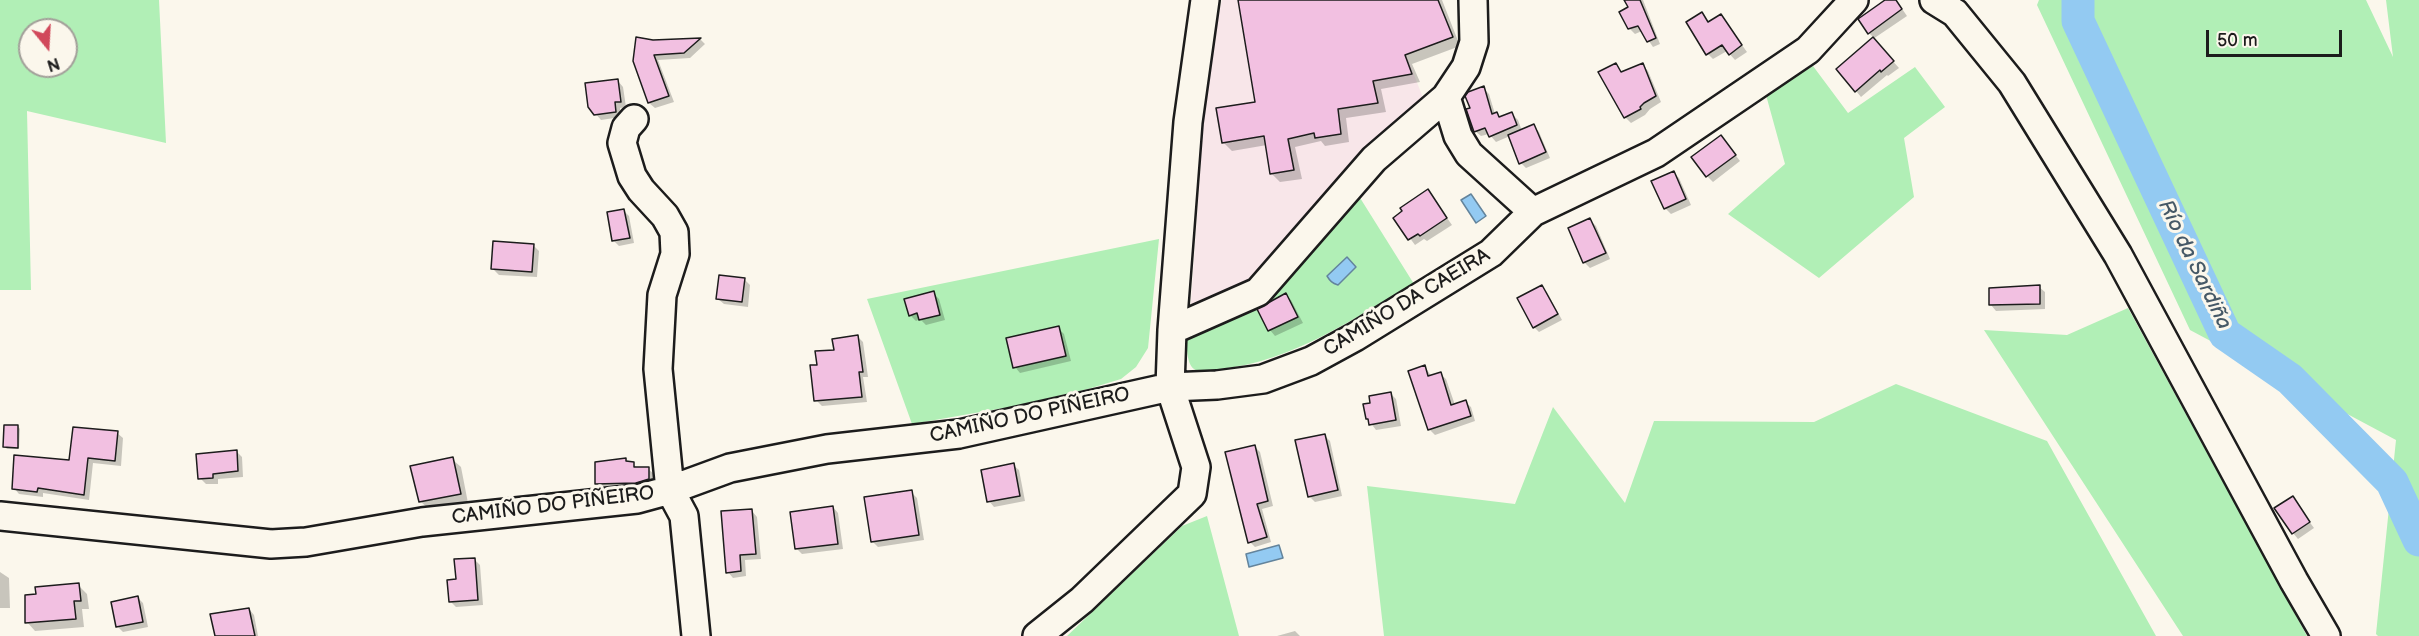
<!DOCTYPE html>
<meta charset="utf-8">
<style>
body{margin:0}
#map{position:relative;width:2419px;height:636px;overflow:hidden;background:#fbf7ec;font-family:"Balsamiq Sans",sans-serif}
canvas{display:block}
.north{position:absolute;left:18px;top:18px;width:60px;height:60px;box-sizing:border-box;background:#fbf7ec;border:2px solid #a29f99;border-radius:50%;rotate:162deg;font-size:16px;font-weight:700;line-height:24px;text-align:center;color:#1c1c1c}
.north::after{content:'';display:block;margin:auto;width:21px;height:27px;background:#d1495b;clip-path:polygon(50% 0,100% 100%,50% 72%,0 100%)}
.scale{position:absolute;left:2206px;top:30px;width:136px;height:27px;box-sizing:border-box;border:3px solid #1c1c1c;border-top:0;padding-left:8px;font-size:18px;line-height:21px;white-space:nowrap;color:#1c1c1c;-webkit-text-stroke:4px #fbf7ec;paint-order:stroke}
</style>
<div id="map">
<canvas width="2419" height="636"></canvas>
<div class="north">N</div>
<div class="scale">50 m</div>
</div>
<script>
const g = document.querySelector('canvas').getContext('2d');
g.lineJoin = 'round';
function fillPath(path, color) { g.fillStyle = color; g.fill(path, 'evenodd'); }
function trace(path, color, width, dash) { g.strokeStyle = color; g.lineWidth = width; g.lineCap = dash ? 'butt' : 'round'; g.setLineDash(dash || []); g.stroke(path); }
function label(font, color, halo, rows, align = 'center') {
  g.font = font + ' "Balsamiq Sans",sans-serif'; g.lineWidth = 6; g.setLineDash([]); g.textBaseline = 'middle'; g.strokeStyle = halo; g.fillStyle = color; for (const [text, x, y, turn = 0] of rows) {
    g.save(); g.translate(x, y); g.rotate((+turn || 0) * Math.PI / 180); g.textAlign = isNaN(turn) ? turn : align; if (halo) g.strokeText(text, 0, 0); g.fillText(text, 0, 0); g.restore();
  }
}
fillPath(new Path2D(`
 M1222 0H1385L1425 103 1257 284 1190 316 1208 59Z`), '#f8e6e9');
fillPath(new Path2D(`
 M0 0H159L166 143 27 111 31 290H0ZM30 30H66V66H30Z
 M2039 0H2366L2393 57 2386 0H2419V636H2378L2376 634 2396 440 2190 330 2037 5Z
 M1813 66 1848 113 1915 67 1945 107 1904 138 1914 197 1819 278 1728 214 1785 164 1766 95Z
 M1357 193 1414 284C1352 319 1293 361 1221 369 1214 370 1201 374 1194 369 1186 363 1187 344 1186 334L1262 296Z
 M1159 239 1148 348 1136 367 1121 379 1088 389 1015 406 912 424 867 299Z
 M2128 308 2307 636H2183L1984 330 2067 335Z
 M1896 384 2047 441 2156 636H1384L1367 486 1515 504 1553 407 1625 503 1654 421 1814 422Z
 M1207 516 1239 636H1067L1182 526Z`), '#b1efb6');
const water = new Path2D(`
 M1471 194 1486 216 1476 223 1461 200Z
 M1347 257 1356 267 1338 285C1332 283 1330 281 1327 276Z
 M1279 545 1283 558 1249 567 1246 554Z`);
fillPath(water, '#93caf2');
trace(water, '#63849c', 1.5);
fillPath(new Path2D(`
 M1240 0H1442L1460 46 1412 64 1420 82 1381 89 1386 112 1346 118 1349 142 1325 146 1321 141 1295 147 1302 179 1280 182 1271 173 1267 145 1232 151 1223 142 1256 103Z
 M1626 0H1643L1660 44 1653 47 1642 31 1635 34 1629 28 1630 8Z
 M1888 0H1896L1907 16 1873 39 1899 68 1888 76 1887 75 1861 97 1838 69 1874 38 1869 33Z
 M1702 14 1709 23 1721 16 1747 52 1735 60 1727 51 1713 59 1708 54Z
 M700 39 705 44 690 58 658 60 674 102 655 108 649 103 635 61 653 42Z
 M1616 65 1623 73 1643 65 1648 71 1661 102 1650 109 1645 115 1631 123 1625 117Z
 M618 81 623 87 626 107 620 108 621 117 601 120 595 113Z
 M1483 88 1489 94 1495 114 1501 118 1512 114 1518 120 1522 131 1534 126 1539 132 1550 158 1526 168 1521 163 1510 136 1496 142 1489 134 1481 136 1475 131 1471 108Z
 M1726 143 1740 161 1713 182 1707 176Z
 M1674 173 1679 178 1691 205 1671 214 1665 208Z
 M1428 191 1452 225 1427 241 1424 239 1415 245 1395 218Z
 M624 211 629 216 634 243 619 246 613 240Z
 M1590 220 1596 226 1610 259 1590 268 1584 262Z
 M533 245 539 251 537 277 499 275 493 269Z
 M744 279 750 285 748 307 724 304 718 299Z
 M1541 286 1547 292 1562 320 1539 332 1534 327Z
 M2039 287 2045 292V309L1996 311 1991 305Z
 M933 293 939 299 945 320 926 325 920 319 916 321 910 315Z
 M1286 295 1291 300 1303 323 1275 336 1270 330Z
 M1058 328 1064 334 1071 361 1020 373 1015 367Z
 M858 337 863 342 868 377H863L867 402 822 406 816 400 819 366 835 351Z
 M1425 367 1432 377 1440 374 1446 379 1455 405 1465 402 1471 407 1475 421 1435 435 1429 429Z
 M1391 394 1396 399 1401 426 1376 430 1367 418Z
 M18 426 20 429 19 449H7L5 447Z
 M117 433 123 438 121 466 93 463 89 500 43 493V497L19 494 14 488 70 461Z
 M1324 435 1330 441 1342 496 1315 502 1309 496Z
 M1255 447 1260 452 1273 506 1262 509 1271 542 1255 547 1250 542Z
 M236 451 242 457 243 477 218 479V484H206L200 478Z
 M452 459 461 467 468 503 430 510 421 502 412 467Z
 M626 459 639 469H648L654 474V485L642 488 602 489 596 483Z
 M1013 465 1019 470 1025 501 994 507 989 501Z
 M911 492 917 498 924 540 878 547 872 541Z
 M2292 498 2314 528 2298 539 2293 533Z
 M833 507 838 513 843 549 802 554 796 548Z
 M752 511 757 517 761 559 745 560 746 576 733 578 728 572Z
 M474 559 480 565 483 605 456 607 450 601 457 581Z
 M0 572 9 578 10 608H0Z
 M78 585 87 594 89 609H82L84 627 35 631 27 622Z
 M137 597 143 603 148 627 123 632 117 626Z
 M249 609 254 615 258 636H216Z
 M1295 631 1300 636H1277Z`), '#0003');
trace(new Path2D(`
 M2078 0V21L2225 334 2290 379 2392 482 2419 540`), '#93caf2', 33);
const building = new Path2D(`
 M1238 0H1438L1453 37 1405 55 1412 74 1373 81 1378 103 1338 109 1341 134 1315 138 1314 133 1288 139 1294 170 1270 174 1264 136 1222 143 1216 108 1255 102Z
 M1624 0H1640L1656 38 1647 42 1638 26 1628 29 1619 12 1628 7Z
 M1885 0H1896L1902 9 1868 34 1858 19Z
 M1702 12 1708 22 1721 14 1742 45 1729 55 1722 45 1706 55 1686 22Z
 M636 37 653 40 701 38 684 53 654 55 669 96 648 103 633 61Z
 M1873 37 1894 61 1881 72 1880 70 1855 92 1836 69Z
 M1616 63 1621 72 1643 63 1656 96 1644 103 1640 107 1641 109 1624 118 1598 72Z
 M618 79 621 102H615L616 112 594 115 588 107 585 83Z
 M1484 86 1492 114 1497 112 1499 117 1512 112 1517 125 1489 137 1485 128 1474 132 1466 109 1470 108 1465 96 1468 92Z
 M1534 124 1546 152 1519 164 1508 135Z
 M1721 135 1736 155 1706 177 1691 157Z
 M1674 171 1686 199 1664 209 1651 181Z
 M1428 189 1447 218 1420 236 1418 234 1408 240 1393 218 1402 211 1400 208Z
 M624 209 630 238 612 241 607 212Z
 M1590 218 1606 253 1583 263 1568 228Z
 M493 241 534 244 532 272 491 269Z
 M719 275 745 278 742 302 716 299Z
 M1542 285 1558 314 1533 328 1517 298Z
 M2040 285V304L1989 305V288Z
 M934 291 940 315 919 320 917 313 909 316 904 299Z
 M1286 293 1298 317 1268 331 1257 309Z
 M1059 326 1066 356 1013 368 1006 338Z
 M858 335 863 372H859L862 397 814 401 810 365H817L815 351 834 350 832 339Z
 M1425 365 1428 376 1441 372 1451 405 1466 400 1471 416 1428 430 1408 371Z
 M1391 392 1396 420 1369 425 1368 419H1366L1363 404 1370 403 1369 396Z
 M4 425H18V448L3 447Z
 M73 427 118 431 115 461 88 458 84 495 38 488 37 492 12 489 14 455 69 460Z
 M1325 434 1338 490 1308 497 1295 440Z
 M1255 445 1268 501 1257 504 1267 537 1248 543 1225 452Z
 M237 450 238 471 213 474V478L198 479 196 454Z
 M453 457 461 494 419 502 410 466Z
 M626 458V461L634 462V467H649V479L636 483 595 484V462Z
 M1014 463 1020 496 987 502 981 470Z
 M912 490 919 535 871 542 864 497Z
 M2293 496 2310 522 2292 534 2274 508Z
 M833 506 838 544 795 549 790 512Z
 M752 509 756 554 740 555 741 571 726 573 721 511Z
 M475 558 478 600 449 602 447 580 456 579 454 559Z
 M79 583 81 601H74L76 619 25 623V595L36 594 35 587Z
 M138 596 143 622 116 627 111 602Z
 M249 608 255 636H215L210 614Z`);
fillPath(building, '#f2c0e1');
trace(building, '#1c1c1c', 1.5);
const minor = new Path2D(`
 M1934 0 1955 13 2012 83 2118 255 2294 581 2326 636
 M1446 97 1458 136 1469 154 1533 212
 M634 119 626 128 622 143 632 176 641 190 665 216 674 232 675 254 662 295 658 369 670 490 684 516 696 636
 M1172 330 1258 292 1374 159 1446 97 1466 67 1474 42 1473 0
 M0 516 271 544 306 542 422 522 637 499 670 490 730 468 827 449 959 434 1170 387 1217 385 1263 379 1311 361 1355 337 1491 253 1533 212 1656 153 1808 50 1854 0
 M1037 636 1082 600 1192 494 1196 467 1170 387 1172 330 1188 122 1205 0`);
trace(minor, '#1c1c1c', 32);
trace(minor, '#fbf7ec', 27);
label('20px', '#1c1c1c', '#fbf7ec', [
 ["CAMIÑO DA CAEIRA",1407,303,-31],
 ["CAMIÑO DO PIÑEIRO",1030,416,-12],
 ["CAMIÑO DO PIÑEIRO",553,506,-7]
]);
label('italic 21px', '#465967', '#fbf7ec', [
 ["Río da Sardiña",2194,265,64]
]);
</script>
